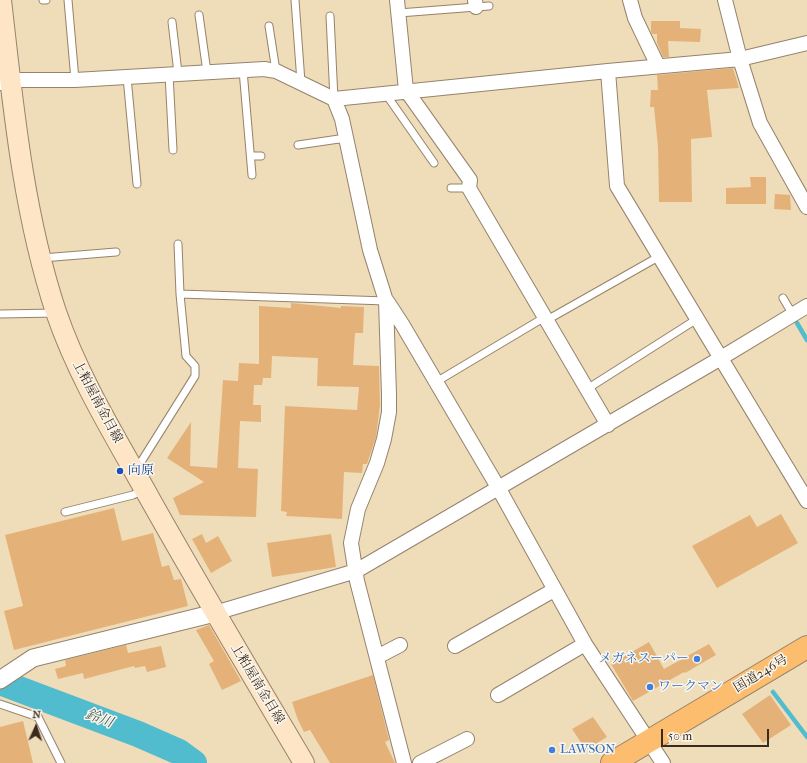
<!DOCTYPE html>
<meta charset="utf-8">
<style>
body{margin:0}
#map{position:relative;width:807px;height:763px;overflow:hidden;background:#efdcb9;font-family:"IM FELL French Canon",serif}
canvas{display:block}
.north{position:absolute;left:16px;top:707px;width:40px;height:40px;-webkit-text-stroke:3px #fbf7ec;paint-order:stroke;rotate:3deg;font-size:11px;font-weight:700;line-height:16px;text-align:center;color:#3b2a1e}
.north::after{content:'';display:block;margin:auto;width:14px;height:18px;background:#3b2a1e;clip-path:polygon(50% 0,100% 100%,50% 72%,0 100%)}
.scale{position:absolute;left:661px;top:729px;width:108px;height:18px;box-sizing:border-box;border:2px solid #3b2a1e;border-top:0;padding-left:5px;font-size:12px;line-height:14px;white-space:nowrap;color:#3b2a1e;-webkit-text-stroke:3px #fbf7ec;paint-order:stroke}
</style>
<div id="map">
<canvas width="807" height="763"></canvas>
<div class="north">N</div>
<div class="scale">50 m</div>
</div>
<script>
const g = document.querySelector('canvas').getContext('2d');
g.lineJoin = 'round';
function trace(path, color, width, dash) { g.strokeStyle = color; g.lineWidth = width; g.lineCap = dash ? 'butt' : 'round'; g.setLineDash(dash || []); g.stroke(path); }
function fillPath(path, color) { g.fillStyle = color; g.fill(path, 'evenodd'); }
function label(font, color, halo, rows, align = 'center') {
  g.font = font + ' "IM FELL French Canon","Noto Serif JP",serif'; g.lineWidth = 3; g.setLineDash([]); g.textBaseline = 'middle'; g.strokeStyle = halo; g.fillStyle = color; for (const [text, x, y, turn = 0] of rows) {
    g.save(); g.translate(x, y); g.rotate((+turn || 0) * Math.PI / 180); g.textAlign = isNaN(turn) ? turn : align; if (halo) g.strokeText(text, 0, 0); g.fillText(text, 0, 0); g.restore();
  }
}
trace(new Path2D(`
 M797 323 807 340
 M773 692 807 737`), '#52bccf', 4.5);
trace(new Path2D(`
 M0 682 138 734 179 752 194 763`), '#52bccf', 26);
fillPath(new Path2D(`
 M651 21H680V28L701 29 700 42 668 41 669 57H663L657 43V34H652L651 31Z
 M733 68 739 88 707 90 712 137 691 139 692 202H659L658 147 654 107H650L651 90H658L657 75Z
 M750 177H766V204H726V188L751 187Z
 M775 194 790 195 791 210 774 209Z
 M291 303 341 308V306L364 307 363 333H355L353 365 379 366 380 405 376 437 367 464H363L362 473 344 472 342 519 286 516 287 512 281 511 285 406 357 410 359 387 317 386 318 358 272 356 271 378H263L262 385H254L253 405H261V422L240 421 238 468 258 469 256 517 180 515 173 498 204 482 167 458 191 422 190 466 217 468 223 380 238 381 239 363 259 364V306L291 308Z
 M114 508 122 541 153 533 162 567 169 565 174 580 181 579 188 606 14 650 4 611 23 606 5 535Z
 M781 514 798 543 717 588 692 546 750 515 757 527Z
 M202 534 206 543 218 536 232 561 211 573 192 539Z
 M331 534 336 567 272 577 267 543Z
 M209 625 241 681 222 690 209 664 214 661 196 630Z
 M649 642 664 669 709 644 716 655 685 673 684 672 633 701 611 664Z
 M126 645 128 653 161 646 166 667 147 672 145 666 135 668 134 666 84 679 83 673 58 679 55 669 66 666 65 660Z
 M373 675 389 740 385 742 395 763H330L310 730 304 732 298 720 292 702Z
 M770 695 791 725 763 743 742 714Z
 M593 717 607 737 586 750 572 729Z
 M23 721 33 763H0V727Z`), '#e4b278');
const service = new Path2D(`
 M43 0H46
 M68 0 75 80
 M295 0 301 82
 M399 13 489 6
 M199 15 207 72
 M330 16 334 99
 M172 22 178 73
 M269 26 276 71
 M243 70 252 175
 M169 74 173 150
 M127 77 137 184
 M387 93 390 100 434 163
 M298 145 339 139 345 140
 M251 156H261
 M451 188H469
 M178 244 180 294
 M42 258 116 252
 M783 298 793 315
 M0 314 56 313
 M547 320 660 256
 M436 382 545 317
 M587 389 697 319
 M136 470 195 376V366L186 356 180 294 386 301
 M65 512 133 495 144 489
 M0 704 38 717 61 763`);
const minor = new Path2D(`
 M397 0 406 90 470 180 469 188 608 425
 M475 0 476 7
 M630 0 635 18 658 66
 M725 0 740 59 760 123 807 207
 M608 71 617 186 807 501
 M0 83 10 80H75L264 69 276 71 334 99 608 71 740 59 807 43
 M334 99 342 119 370 250 386 301 389 395V412L384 439 377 463 358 509 351 543 357 581 404 763
 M387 301 402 324 499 489 585 644 663 763
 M215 613 356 571 721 358 807 306
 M455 646 554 590
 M377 657 400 645
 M498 695 585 644
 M420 763 467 739`);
const tertiary = new Path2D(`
 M0 680 33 658 215 613`);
const secondary = new Path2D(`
 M1 0C13 105 23 212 56 312 79 379 116 438 150 499 200 588 252 675 304 763`);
const trunk = new Path2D(`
 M612 763 807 647`);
trace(service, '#95836c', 9);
trace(minor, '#95836c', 16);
trace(tertiary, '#95836c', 19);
trace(secondary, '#95836c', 22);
trace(trunk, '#95836c', 24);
trace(service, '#fff', 7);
trace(minor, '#fff', 14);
trace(tertiary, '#fff', 17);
trace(secondary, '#fee5c5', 20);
trace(trunk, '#fcbd6f', 22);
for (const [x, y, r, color] of [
 [120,471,4,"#1a4fb4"],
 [697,659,4,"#3f7fe0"],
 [650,687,4,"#3f7fe0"],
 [552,750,4,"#3f7fe0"]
]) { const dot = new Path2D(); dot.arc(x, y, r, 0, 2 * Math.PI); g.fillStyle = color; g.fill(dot); trace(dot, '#fbf7ec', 1.5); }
label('13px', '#3b2a1e', '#fbf7ec', [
 ["上粕屋南金目線",97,402,62],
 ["国道246号",761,674,-31],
 ["上粕屋南金目線",257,684,59]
]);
label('13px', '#164399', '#fbf7ec', [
 ["向原",128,471]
], 'left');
label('13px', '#366cbe', '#fbf7ec', [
 ["メガネスーパー",689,659,"right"],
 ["ワークマン",658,687],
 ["LAWSON",560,750]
], 'left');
label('italic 14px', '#435d5c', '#fbf7ec', [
 ["鈴川",99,719,21]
]);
</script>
